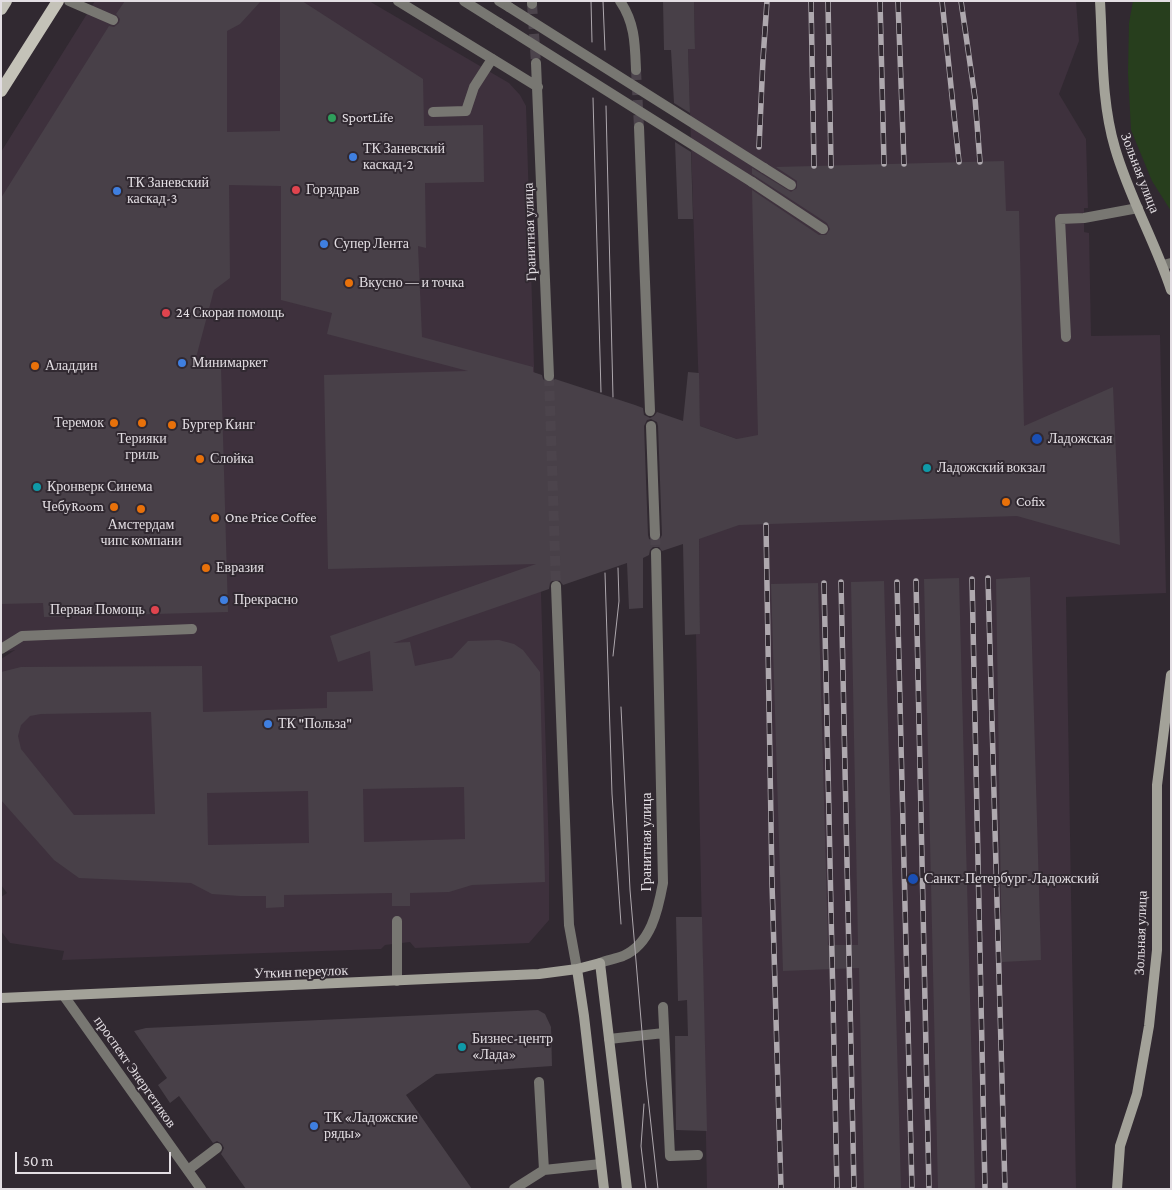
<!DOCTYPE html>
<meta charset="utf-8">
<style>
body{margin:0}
#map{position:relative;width:1172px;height:1190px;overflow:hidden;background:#312931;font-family:"Crimson Pro",serif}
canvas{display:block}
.frame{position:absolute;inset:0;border:2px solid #e3dee3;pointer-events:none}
.scale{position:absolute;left:15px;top:1152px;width:156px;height:22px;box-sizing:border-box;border:2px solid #e3dee3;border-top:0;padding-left:6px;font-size:15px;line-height:18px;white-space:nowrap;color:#e3dee3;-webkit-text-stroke:4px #312931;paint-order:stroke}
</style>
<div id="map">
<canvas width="1172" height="1190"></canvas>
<div class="frame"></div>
<div class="scale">50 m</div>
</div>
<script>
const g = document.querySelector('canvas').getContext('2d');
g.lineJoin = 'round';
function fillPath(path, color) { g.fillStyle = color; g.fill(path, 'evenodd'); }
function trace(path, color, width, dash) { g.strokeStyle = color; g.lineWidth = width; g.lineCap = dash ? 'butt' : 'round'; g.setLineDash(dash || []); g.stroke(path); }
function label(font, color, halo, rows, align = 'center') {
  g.font = font + ' "Crimson Pro",serif'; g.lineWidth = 4; g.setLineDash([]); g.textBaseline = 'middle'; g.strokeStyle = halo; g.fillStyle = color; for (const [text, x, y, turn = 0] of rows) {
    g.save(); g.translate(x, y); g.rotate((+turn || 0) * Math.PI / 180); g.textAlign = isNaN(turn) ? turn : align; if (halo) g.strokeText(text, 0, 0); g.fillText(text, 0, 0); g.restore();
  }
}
fillPath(new Path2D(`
 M95 1H369L509 83 520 95 526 106 549 853V920L529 943 415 948 410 942 385 945 381 949 62 960 64 951 10 943 1 931V897L7 893 1 885V659L15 650 1 653V152Z
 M694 1H1076L1079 41 1059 94 1086 139 1088 208H1084V232L1089 233 1091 336 1160 335 1166 593 1066 597 1076 1189H707L696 634 700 633 699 538 737 498V439L700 426 688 49 695 48Z`), '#3e313d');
fillPath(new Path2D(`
 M1133 1H1171V211L1152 181 1131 130 1128 73 1129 23Z`), '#273e1d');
fillPath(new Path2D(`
 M125 1H261L240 24 227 31V132L280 131V1H302L423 79 424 126 483 125 484 182 425 183 426 248 418 246 422 337 533 367V372L542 375 543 379 546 382H552L555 379 635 405 643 408 644 415 650 418 654 416 657 412 683 421 688 372 699 373 700 426 737 439 758 435 752 190 819 235H826L830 229 827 223 752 174V168L791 192 797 188V181L776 167 1004 161 1006 211H1019L1024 426 1113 387 1120 545 1017 516 739 525 699 539 700 634 685 635 683 544 662 551 659 547H653L650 550 649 555 643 558V608L629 609 627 563 563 585 559 580H553L550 583 549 589 393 643 410 642 415 666 452 658 468 641 499 640 514 644 523 650 540 672 545 882 472 885 449 892 410 893V906H392V893L284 895V907L266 908V896H240L212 894 191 883 79 878 54 860 1 800V672L21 667 202 666 203 712 327 708V692L373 691 370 651 338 662 330 636 536 564 328 569 324 375 468 371 327 334 332 313 281 300V186L229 185 230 278 214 290 193 369 221 367 228 612 44 617 43 603 1 604V198L109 26 114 27 119 23 120 19 116 14ZM651 419 657 422 658 426 662 535 659 541 655 542 649 539 648 535 644 426 647 420ZM151 712 155 814 74 815 21 749 18 736 21 725 30 716 41 714ZM464 787 465 839 364 842 363 789ZM308 791 309 843 208 845 207 793Z
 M663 1H694L695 49H688L690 113 674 103 671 50H664Z
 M675 142 691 152 693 219H678Z
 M1030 577 1041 960 1002 962 996 579Z
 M959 578 975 1189H938L924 579Z
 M884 581 901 1189H864L859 968 783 971 771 584 818 583 828 945H858L851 582Z
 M676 917H702L707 1131 676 1130 675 1036H688L687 1000 678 1001Z
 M538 1010 545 1014 551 1027 552 1066 436 1074 406 1095 472 1189H246L221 1154 224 1148 222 1144 217 1141 213 1143 179 1096 170 1103 158 1085 167 1078 134 1031 146 1028Z`), '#484048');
trace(new Path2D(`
 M532 4 536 63
 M636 70 639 127
 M549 376 556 586
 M655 535 656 553`), '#4c444c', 10, [10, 5]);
trace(new Path2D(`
 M69 1 113 20
 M464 1 499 23
 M499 1 509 7
 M433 112 466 111 474 87 492 59
 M764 168 791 185
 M752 182 823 229
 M1163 265 1171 263
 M1066 337 1060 219 1084 218 1138 208
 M1 649 22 636 192 629
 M397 921V981
 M663 1007 670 1156 698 1155
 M609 1039 664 1033
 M539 1082 544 1170
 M188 1170 217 1148
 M514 1189 544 1170 601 1164`), '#787772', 10);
trace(new Path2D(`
 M398 1 538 87
 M532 1V4
 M620 1C635 23 635 44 636 70
 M536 63 549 376
 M639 127 650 411
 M651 426 655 535
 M556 586 569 925 577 969
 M600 963C607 960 615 959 623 956 651 944 658 910 663 883L656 553
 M64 996 201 1189`), '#787772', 10);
trace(new Path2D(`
 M1100 1C1103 50 1101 101 1115 148 1129 197 1155 241 1171 290
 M577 969 584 1016 604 1189
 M1 998 539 974 577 969 600 963 627 1189
 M1117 1189 1120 1146 1137 1094 1149 1026 1157 950V785L1171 675`), '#a3a299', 10);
trace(new Path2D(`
 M1 9 6 1
 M1 91 58 1`), '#c4c2b8', 12);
trace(new Path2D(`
 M591 1 592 42
 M603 1 605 50
 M593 98 601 392
 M606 106 613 397
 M605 573 612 794 621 924
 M613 656 619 601 618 568
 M621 707 630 890 646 1079 658 1189
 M644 1104 641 1146 646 1189`), '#aea8ae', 1);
const rail = new Path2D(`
 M811 1 814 166
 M828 1 831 166
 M880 1 884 164
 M898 1 904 164
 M942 1 959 162
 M961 1 975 98 980 162
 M759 147 763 59 767 1
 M766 525 772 883 781 1189
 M988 578 1005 1189
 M972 579 985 1189
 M916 581 929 1189
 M841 582 854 1189
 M897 582 912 1189
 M824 583 837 1189`);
trace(rail, '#aea8ae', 5.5);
trace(rail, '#312931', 4, [11]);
trace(new Path2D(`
 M509 7 764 168
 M499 23 752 182`), '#787772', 10);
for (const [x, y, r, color] of [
 [332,118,5,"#2e9e5b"],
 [353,157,5,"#3f7fe0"],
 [296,190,5,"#e0444e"],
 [117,191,5,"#3f7fe0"],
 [324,244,5,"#3f7fe0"],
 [349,283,5,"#e8710a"],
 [166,313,5,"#e0444e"],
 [182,363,5,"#3f7fe0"],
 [35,366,5,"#e8710a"],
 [114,423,5,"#e8710a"],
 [142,423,5,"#e8710a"],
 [172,425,5,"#e8710a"],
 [1037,439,6,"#1a4fb4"],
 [200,459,5,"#e8710a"],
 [927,468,5,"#0f9aa8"],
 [37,487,5,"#0f9aa8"],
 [1006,502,5,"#e8710a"],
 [114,507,5,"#e8710a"],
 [141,509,5,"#e8710a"],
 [215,518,5,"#e8710a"],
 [206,568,5,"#e8710a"],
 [224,600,5,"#3f7fe0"],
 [155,610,5,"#e0444e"],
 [268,724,5,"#3f7fe0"],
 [913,879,6,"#1a4fb4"],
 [462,1047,5,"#0f9aa8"],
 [314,1126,5,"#3f7fe0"]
]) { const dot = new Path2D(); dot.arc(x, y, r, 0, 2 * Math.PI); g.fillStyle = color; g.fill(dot); trace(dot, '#312931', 2); }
label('14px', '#e3dee3', '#312931', [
 ["SportLife",342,118],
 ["ТК Заневский",363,149],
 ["каскад-2",363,165],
 ["ТК Заневский",127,183],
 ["каскад-3",127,199],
 ["Горздрав",306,190],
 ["Супер Лента",334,244],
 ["Вкусно — и точка",359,283],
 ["24 Скорая помощь",176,313],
 ["Минимаркет",192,363],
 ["Аладдин",45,366],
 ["Теремок",104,423,"right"],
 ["Бургер Кинг",182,425],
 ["Терияки",142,439,"center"],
 ["гриль",142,455,"center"],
 ["Ладожская",1048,439],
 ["Слойка",210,459],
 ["Ладожский вокзал",937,468],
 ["Кронверк Синема",47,487],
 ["Cofix",1016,502],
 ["ЧебуRoom",104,507,"right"],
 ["One Price Coffee",225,518],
 ["Амстердам",141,525,"center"],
 ["чипс компани",141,541,"center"],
 ["Евразия",216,568],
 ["Прекрасно",234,600],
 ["Первая Помощь",145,610,"right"],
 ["ТК \"Польза\"",278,724],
 ["Санкт-Петербург-Ладожский",924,879],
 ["Бизнес-центр",472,1039],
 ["«Лада»",472,1055],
 ["ТК «Ладожские",324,1118],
 ["ряды»",324,1134]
], 'left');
label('14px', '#e3dee3', '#312931', [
 ["Зольная улица",1140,173,69],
 ["Гранитная улица",530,232,-92],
 ["Гранитная улица",647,842,-90],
 ["Зольная улица",1141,933,-88],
 ["Уткин переулок",301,972,-2],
 ["проспект Энергетиков",135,1072,55]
]);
</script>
